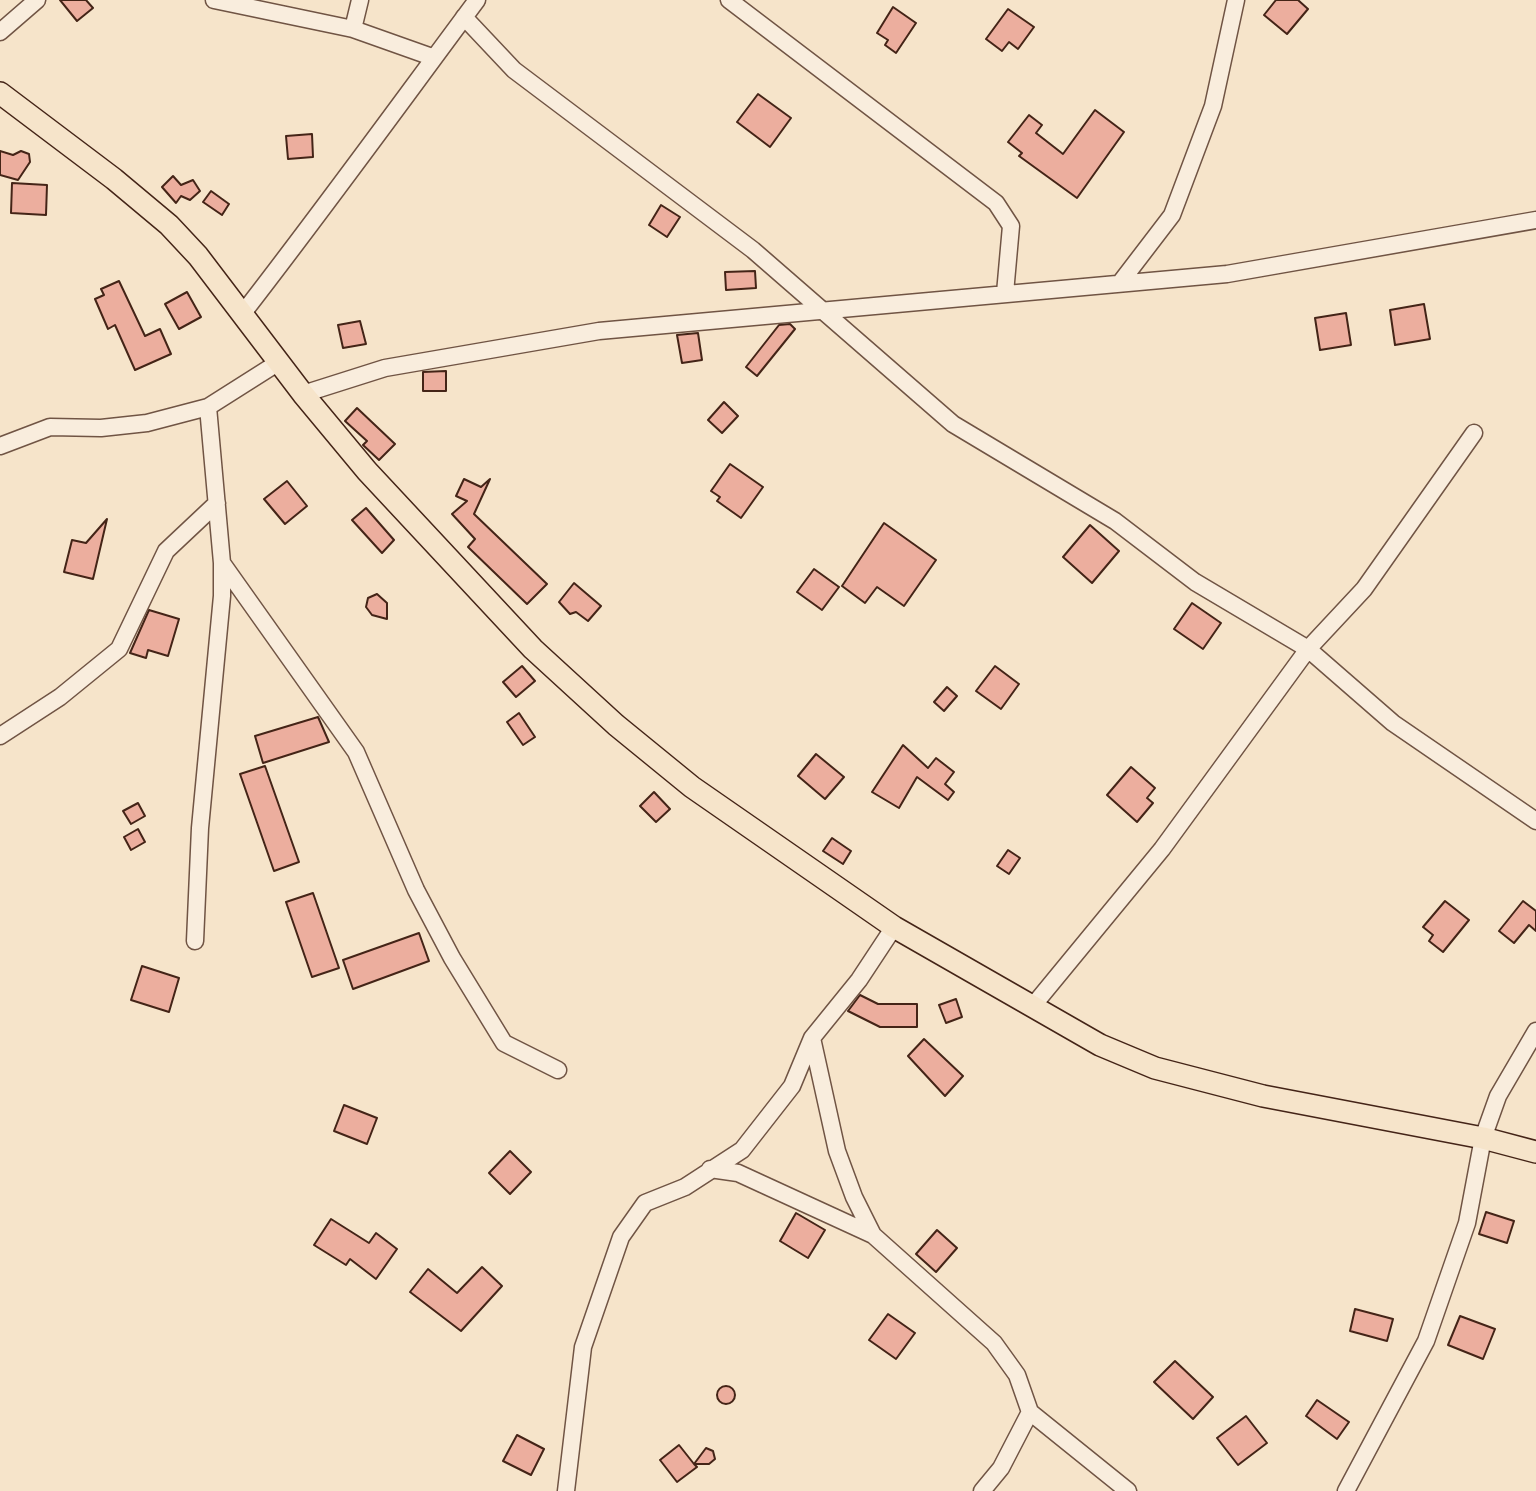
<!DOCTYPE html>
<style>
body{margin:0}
canvas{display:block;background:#f6e4ca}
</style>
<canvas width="1536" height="1491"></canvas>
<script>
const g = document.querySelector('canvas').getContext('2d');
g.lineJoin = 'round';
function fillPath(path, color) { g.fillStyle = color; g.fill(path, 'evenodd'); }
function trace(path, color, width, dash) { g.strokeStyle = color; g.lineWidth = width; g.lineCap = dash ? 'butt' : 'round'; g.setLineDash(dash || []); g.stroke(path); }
const building = new Path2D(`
 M60 0H86L93 8 77 21Z
 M1276 0H1298L1308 9 1287 34 1264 15Z
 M893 7 916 23 896 53 885 45 888 40 877 33Z
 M1008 9 1034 27 1018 49 1009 42 1002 51 986 39Z
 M758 94 791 118 770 147 737 122Z
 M1095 110 1124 132 1077 198 1019 156 1022 153 1008 142 1029 115 1042 125 1036 133 1063 154Z
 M312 134 313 157 288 159 286 136Z
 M0 151 13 155 21 151 29 154 30 162 18 180 0 175Z
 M173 176 181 185 193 180 200 191 190 200 181 196 176 203 162 187Z
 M12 183 47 185 46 215 11 213Z
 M211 191 229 204 222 215 203 202Z
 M661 205 680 217 667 237 649 225Z
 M755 271 756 288 726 290 725 272Z
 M119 281 145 336 160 329 171 354 135 370 115 325 108 329 95 299 104 295 101 289Z
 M187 292 201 317 179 329 165 304Z
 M1424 304 1430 339 1395 345 1390 310Z
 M1346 313 1351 345 1320 350 1315 318Z
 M360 321 366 344 343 348 338 325Z
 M790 324 795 329 757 376 746 367 779 325Z
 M698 333 702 360 682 363 677 335Z
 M446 371V391H423V372Z
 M724 402 738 416 722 433 708 420Z
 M357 408 395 444 379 460 363 445 367 441 345 421Z
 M730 464 763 487 741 518 717 501 720 497 711 491Z
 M464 479 481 487 490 479 474 514 547 584 527 604 468 547 475 539 452 514 467 501 456 496Z
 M287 481 307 506 285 524 264 499Z
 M366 508 394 540 382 553 352 520Z
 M107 519 93 579 64 572 72 540 86 543Z
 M884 523 936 560 904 606 877 587 865 603 842 586Z
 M1090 525 1119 551 1092 583 1063 557Z
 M814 569 839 587 822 610 797 592Z
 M574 583 601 606 588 621 576 612 570 614 559 602Z
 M377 594 387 603V619L372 615 366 607 368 598Z
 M1192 603 1221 623 1203 649 1174 629Z
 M149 610 179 619 168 656 148 650 146 658 130 653Z
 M522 666 535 681 516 697 503 682Z
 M995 666 1019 684 1001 709 976 691Z
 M947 687 957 696 944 711 934 702Z
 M519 713 535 737 523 745 507 722Z
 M318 717 329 742 263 763 255 736Z
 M903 745 928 768 936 758 954 772 945 784 954 792 948 800 917 777 899 808 872 792Z
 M816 754 844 777 825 799 798 776Z
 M265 766 299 862 274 871 240 774Z
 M1131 767 1155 788 1147 798 1153 803 1137 822 1107 795Z
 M654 792 670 809 656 822 640 806Z
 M138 803 145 816 131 824 123 811Z
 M138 829 145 842 131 850 124 837Z
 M832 838 851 851 843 864 823 851Z
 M1008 850 1020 858 1009 874 997 866Z
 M313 893 339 968 312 977 286 902Z
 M1445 901 1469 920 1443 952 1429 941 1433 935 1423 927Z
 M1523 901 1536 911V931L1529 925 1514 943 1499 931Z
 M419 933 429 961 353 989 343 960Z
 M142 966 179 978 169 1012 131 1000Z
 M860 995 878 1004H917V1027H880L848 1011Z
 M956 999 962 1017 946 1023 939 1005Z
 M924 1039 963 1076 945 1096 908 1056Z
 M344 1105 377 1118 367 1144 334 1131Z
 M510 1151 531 1172 510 1194 489 1173Z
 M1486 1212 1514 1221 1507 1243 1479 1234Z
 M796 1213 825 1230 808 1258 780 1241Z
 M331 1219 369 1243 376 1233 397 1249 376 1279 350 1259 346 1265 314 1245Z
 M937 1230 957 1248 936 1272 916 1254Z
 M482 1267 502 1286 461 1331 410 1292 428 1269 457 1293Z
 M1355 1309 1393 1319 1387 1341 1350 1331Z
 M888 1314 915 1333 896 1359 869 1340Z
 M1460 1316 1495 1329 1483 1359 1448 1345Z
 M1175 1361 1213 1397 1193 1419 1154 1382Z
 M717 1395a9 9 0 1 1 18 0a9 9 0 1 1-18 0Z
 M1317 1400 1349 1422 1337 1439 1306 1416Z
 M1246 1416 1267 1443 1238 1465 1217 1438Z
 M517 1435 544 1449 531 1475 503 1461Z
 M679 1445 694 1464 706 1448 713 1451 715 1459 709 1464H694L697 1467 677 1482 660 1460Z`);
fillPath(building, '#ecae9e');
trace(building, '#442417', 2);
const minor = new Path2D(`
 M214 0 353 29 432 57
 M729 0 996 203 1011 226 1005 293
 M464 17 514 70 753 250 953 424 1115 521 1195 582 1308 649 1393 723 1536 821
 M353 29 360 0
 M0 32 37 0
 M1120 283 1172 215 1213 106 1236 0
 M243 313C323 210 399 105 477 0
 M303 394 385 368 599 331 1227 274 1536 220
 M208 407 222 563 356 752 416 890 452 958 504 1043 558 1070
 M0 446 50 427 101 428 147 423 208 407 279 362
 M0 736 60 697 119 649 166 551 217 503
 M195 941 200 828 222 596V563
 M1032 1007 1162 849 1308 649 1364 589 1474 433
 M812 1038 837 1151 854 1197 873 1235
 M710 1169 738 1173 873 1235 994 1343 1017 1375 1030 1412 1128 1491
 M566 1491 583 1347 621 1237 645 1203 685 1187 742 1150 792 1086 812 1038 859 980 894 927
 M982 1491 1001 1468 1030 1412
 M1346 1491 1426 1341 1467 1223 1483 1138 1498 1096 1536 1031`);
const major = new Path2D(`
 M0 93 114 179 169 225 198 256 303 394 367 471 533 649 616 725 692 787 894 927 1100 1045 1155 1068 1263 1096 1483 1138 1536 1152`);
trace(minor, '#705444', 19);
trace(major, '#442417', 24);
trace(minor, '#f9eddd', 16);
trace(major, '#f6e4ca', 21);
</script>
